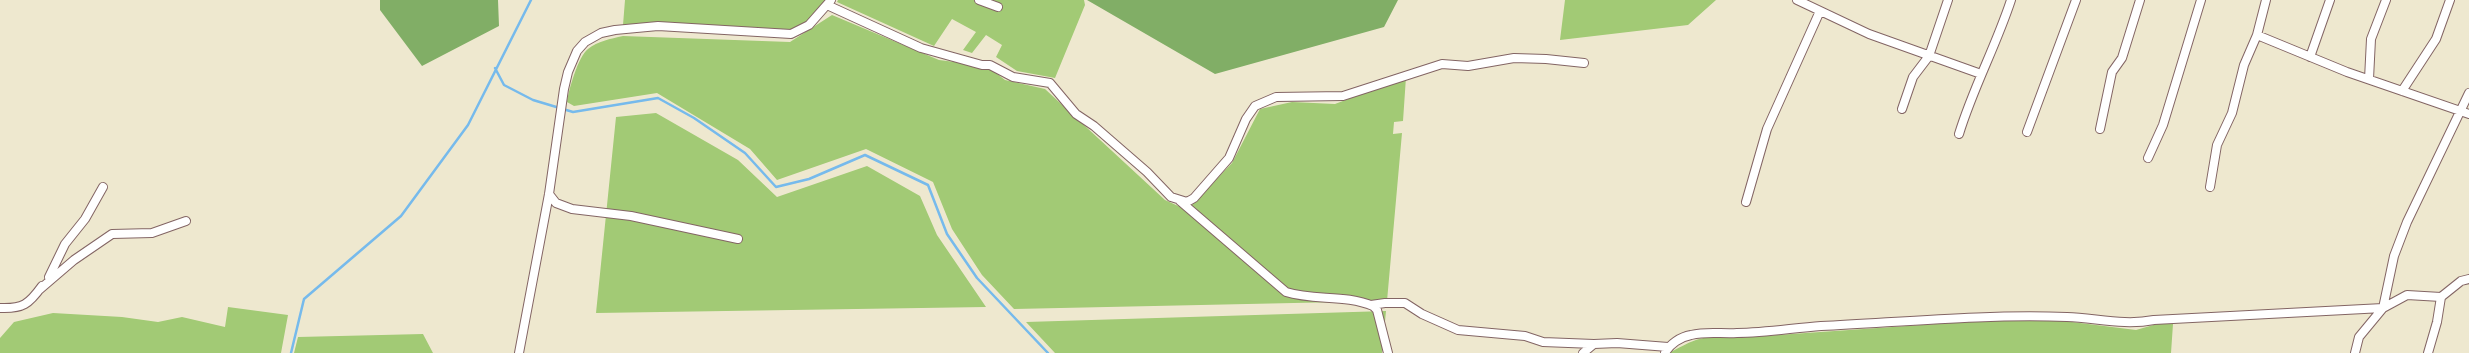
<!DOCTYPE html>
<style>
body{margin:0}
canvas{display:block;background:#eee8cf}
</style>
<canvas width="2469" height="353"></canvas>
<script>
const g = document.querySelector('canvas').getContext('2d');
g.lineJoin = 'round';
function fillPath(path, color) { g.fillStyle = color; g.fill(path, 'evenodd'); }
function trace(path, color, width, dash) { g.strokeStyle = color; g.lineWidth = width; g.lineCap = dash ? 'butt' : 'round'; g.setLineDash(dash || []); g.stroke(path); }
fillPath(new Path2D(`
 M625 0H826L806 22 791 30 623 25Z
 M838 0H1084L1085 5 1055 78 1017 71 996 57 1002 45 986 35 972 53 963 50 976 32 952 19 934 46 837 2Z
 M1565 0H1716L1688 25 1560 40Z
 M832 15 939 60 987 66 1005 80 1045 89 1165 200 1187 210 1232 163 1260 109 1292 102 1335 104 1406 77 1403 121 1394 122 1393 134 1402 133 1387 301 1014 309 982 275 952 229 933 182 866 149 777 180 750 149 657 93 574 106 567 102C569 89 578 57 588 49 598 41 610 39 623 36L790 42Z
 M656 113 738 160 777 197 867 166 920 196 937 235 986 307 596 313 616 117Z
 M228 307 288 315 281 353H0V338L14 322 53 313 122 317 158 322 182 317 225 327Z
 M1386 311 1382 353H1055L1026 322Z
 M1979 321H2064L2136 330 2157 324H2173L2171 353H1669C1697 338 1702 335 1734 338Z
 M423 334 433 353H294L298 337Z`), '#a2ca75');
fillPath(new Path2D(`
 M380 0H498L499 26 422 66 380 10Z
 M1087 0H1398L1384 27 1215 74Z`), '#81ae66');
trace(new Path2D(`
 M495 68 504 85 533 100 573 112 658 98 694 118 745 153 776 187 809 179 865 155 928 185 947 234 977 278 1048 353
 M291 353 304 299 401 216 468 125 531 0`), '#76baec', 2.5);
const street = new Path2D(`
 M979 0 998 7
 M1797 0 1869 34 1981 74
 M2266 0 2257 35 2347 72 2469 114
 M827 5 921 48 982 65H990L1013 77 1050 83 1076 114 1094 126 1147 172 1171 197 1187 202 1194 198 1229 158 1246 119 1255 106 1276 97 1343 96 1442 64 1468 66 1514 58 1546 59 1584 63
 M2310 57 2330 0
 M2369 79 2371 39 2386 0
 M2402 91 2436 39 2450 0
 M1902 109 1913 77 1929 56 1948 0
 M2100 129 2112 72 2122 58 2140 0
 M2027 132 2076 0
 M1959 134C1973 88 1996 46 2011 0
 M2148 158 2163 125 2201 0
 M2210 187 2217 145 2232 113 2244 65 2257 35
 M549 194 556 203 572 209 631 216 738 239
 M1180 201 1286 292C1314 301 1345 294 1373 306L1377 310 1388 353
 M1746 202 1767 129 1820 11
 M49 277 65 244 85 219 103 187
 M39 290 74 260 112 234 152 233 186 221
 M1371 305 1385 303H1405L1422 314 1458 330 1525 336 1543 342 1594 344 1583 353
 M0 308C23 309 29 304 42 286
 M1594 344 1617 343 1668 347
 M519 353 549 194 564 89 568 72 577 51 585 42 601 33 615 30 658 26 791 34 809 25 831 0
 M1665 353C1670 344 1680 337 1691 335 1707 331 1721 334 1737 333 1765 333 1793 328 1821 326 1903 322 1985 314 2067 317 2096 318 2124 326 2154 320L2383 308 2407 295 2441 297 2461 281 2469 279
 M2355 353 2359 337 2383 308 2394 256 2407 222 2469 93
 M2428 353 2437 322 2441 297`);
trace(street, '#836564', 10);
trace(street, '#fff', 8);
</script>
